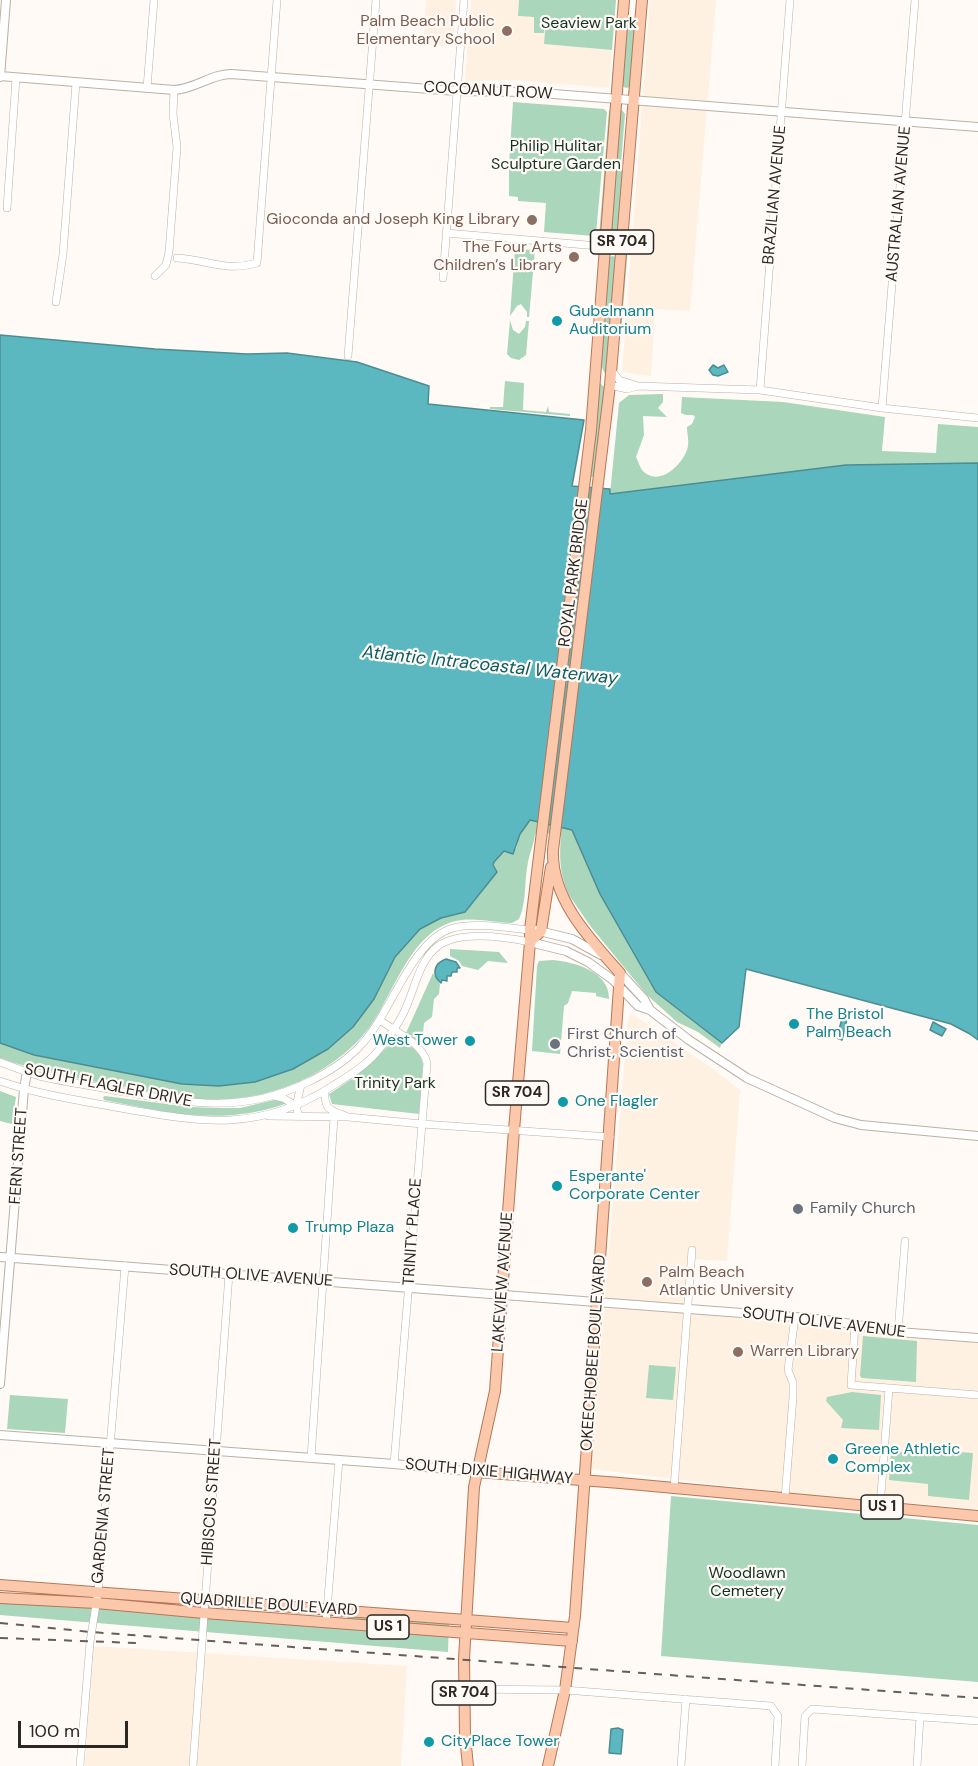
<!DOCTYPE html>
<meta charset="utf-8">
<style>
body{margin:0}
#map{position:relative;width:978px;height:1766px;overflow:hidden;background:#fffaf5;font-family:"DM Sans",sans-serif}
canvas{display:block}
.scale{position:absolute;left:18px;top:1721px;width:110px;height:27px;box-sizing:border-box;border:3px solid #2b2823;border-top:0;padding-left:8px;font-size:18px;line-height:21px;white-space:nowrap;color:#2b2823;-webkit-text-stroke:4px #fffaf5;paint-order:stroke}
</style>
<div id="map">
<canvas width="978" height="1766"></canvas>
<div class="scale">100 m</div>
</div>
<script>
const g = document.querySelector('canvas').getContext('2d');
g.lineJoin = 'round';
function fillPath(path, color) { g.fillStyle = color; g.fill(path, 'evenodd'); }
function trace(path, color, width, dash) { g.strokeStyle = color; g.lineWidth = width; g.lineCap = dash ? 'butt' : 'round'; g.setLineDash(dash || []); g.stroke(path); }
function label(font, color, halo, rows, align = 'center') {
  g.font = font + ' "DM Sans",sans-serif'; g.lineWidth = 4.5; g.setLineDash([]); g.textBaseline = 'middle'; g.strokeStyle = halo; g.fillStyle = color; for (const [text, x, y, turn = 0] of rows) {
    g.save(); g.translate(x, y); g.rotate((+turn || 0) * Math.PI / 180); g.textAlign = isNaN(turn) ? turn : align; if (halo) g.strokeText(text, 0, 0); g.fillText(text, 0, 0); g.restore();
  }
}
fillPath(new Path2D(`
 M426 0H456L453 47 423 44Z
 M471 0H519L518 16 546 17 544 44 612 50 609 88 514 80 465 81Z
 M650 0H716L690 311 655 309 651 376 622 372Z
 M632 1014 713 1069 740 1090 727 1261 689 1259 686 1303 693 1314 847 1328 978 1343V1509L789 1493 591 1469 628 1018Z
 M92 1646 407 1666 401 1766H85Z`), '#fef1e2');
fillPath(new Path2D(`
 M519 0H616L612 50 544 44 546 18 544 33H534V17L518 16Z
 M631 18 635 20 630 87 626 88 622 86 627 20Z
 M513 102 604 109 607 112 596 234 594 236 544 232 546 203 518 201V197L509 196V164Z
 M609 110 611 113 601 237H599Z
 M622 110 625 114 621 162 623 178 618 237 615 239 611 237 620 111Z
 M627 234H629L621 333 619 331Z
 M515 249 535 250 529 317H527V312L521 304 517 306 510 316Z
 M613 256 616 258 606 376 600 363 609 257Z
 M510 320 513 330 519 334 525 327 526 321H529L526 355 519 360 511 358 507 354Z
 M505 381 524 383 523 410 546 412 548 406 549 412 570 414V416L490 409V407H503Z
 M600 383 605 388 595 477H590Z
 M663 394V402L658 408 667 417 643 416 644 435 636 457C638 461 640 467 642 470 659 489 685 463 688 446 689 440 687 433 687 427L692 424 695 417 693 415H686L681 413 682 397 783 402 885 417 882 451 936 453 938 424 978 427V463L846 465 610 494 619 403 629 395Z
 M530 820 572 829 600 894 656 992 703 1028 739 1027 722 1043 720 1048 698 1032 677 1022 647 995 591 927 569 895C560 876 559 858 561 836L546 833 535 834C534 844 530 852 528 862 524 880 527 902 519 919L512 923C496 923 478 918 462 920 406 927 394 1004 359 1040 316 1084 253 1105 192 1099 168 1096 144 1090 120 1086 79 1079 39 1072 0 1058V1043L34 1055 182 1084 219 1086 255 1082 374 999 395 957 420 929 441 918 465 912 497 872 487 862 503 844 516 849 520 834Z
 M450 949 499 952 508 963 488 961 478 970 462 966 459 961 450 956Z
 M553 960C575 962 610 972 609 999L596 996V993L572 991 568 1003 564 1006 560 1054 532 1051 537 966 539 961Z
 M433 973 440 984 439 994 434 999 432 1017 424 1023 422 1043 421 1044 406 1033Z
 M398 1037C408 1045 420 1050 423 1064L419 1114 332 1104 329 1094 352 1079Z
 M0 1091 16 1097 12 1124 0 1121Z
 M105 1096 190 1107 216 1108H240L274 1100 285 1102V1104C220 1126 169 1113 104 1100L103 1097Z
 M863 1336 917 1341 916 1382 862 1378 860 1376Z
 M649 1365 676 1367 673 1400 646 1398Z
 M852 1392 881 1395 879 1430 841 1428 843 1420 826 1401 827 1397Z
 M10 1395 68 1399 65 1433 7 1429Z
 M930 1450 973 1453 969 1500 928 1496V1484L889 1480 891 1451 929 1454Z
 M671 1496 978 1525V1682L661 1656Z
 M0 1601 338 1626 349 1616 449 1623 448 1652 0 1615Z`), '#aad6bb');
const water = new Path2D(`
 M0 335 155 349 247 354 287 353 357 362 429 386 428 404 584 420 572 486 610 489V494L846 465 978 463V1040L970 1034 951 1024 746 969 739 1027 722 1043 656 992 600 894 572 830 530 820 520 834 513 854 504 851 494 862 493 865 497 872 465 912 441 918 420 929 395 957 374 999 353 1027 328 1049 293 1069 255 1082 219 1086 182 1084 34 1055 0 1043Z
 M713 365 718 368 724 365 728 372 718 376 713 375 709 370Z
 M446 959 456 962 460 968H457V972H452L451 976H447V981L442 980 441 983C431 975 434 963 446 959Z
 M843 1014 848 1015 842 1040 837 1038Z
 M933 1022 946 1029 942 1036 930 1030Z
 M618 1728 623 1730 621 1754 609 1753 611 1729Z`);
fillPath(water, '#5cb8c0');
trace(water, '#4d8d91', 1.5);
const minor = new Path2D(`
 M147 88 154 0
 M7 208 16 78
 M446 233 622 248
 M177 258C209 260 224 272 257 263L277 0
 M155 276 166 265 169 252 177 147 173 114 174 90
 M443 278 464 0
 M56 302 63 254 76 83
 M348 356 376 0
 M612 371 619 380 638 386 760 390 882 408 978 418
 M610 385 627 389 638 386
 M760 390 790 0
 M882 408 915 0
 M381 1021C395 1031 423 1044 427 1063L394 1464
 M0 1062C13 1067 26 1072 39 1076 65 1082 93 1086 119 1091 187 1103 242 1114 306 1083 327 1073 347 1061 362 1044 392 1012 411 940 453 928 474 922 508 928 530 930
 M0 1081C37 1094 76 1100 115 1107 199 1122 258 1134 334 1085 350 1075 365 1066 377 1052 387 1040 396 1028 403 1014 414 993 418 961 438 946 460 930 505 937 530 942
 M325 1091C324 1110 330 1110 346 1116
 M274 1096 283 1098 296 1106
 M268 1116 348 1117 422 1124 610 1137
 M299 1117 296 1106 301 1085
 M855 1325 851 1385 978 1395
 M898 1332 905 1241
 M311 1458 334 1118
 M674 1488 692 1250
 M785 1498 793 1397V1383L788 1370 795 1317
 M880 1507 889 1388
 M326 1623 339 1460
 M464 1689 565 1690 771 1706 778 1716 775 1766
 M80 1766 90 1642 98 1592 125 1266
 M193 1766 229 1274
 M681 1766 686 1699
 M802 1766 805 1716 812 1709 978 1721
 M917 1766 920 1717`);
const tertiary = new Path2D(`
 M0 76 174 90C195 89 211 74 231 74L457 91 528 92 978 127
 M0 77 6 0
 M535 930 572 939 601 955
 M530 942 566 951 588 962 613 980 638 1006 650 1010 689 1040 747 1078 835 1118 861 1125 978 1136
 M620 973 644 999 650 1010
 M0 1257 795 1317 827 1320 898 1332 978 1338
 M0 1384 24 1089 27 1072
 M0 1435 394 1464 477 1472`);
const primary = new Path2D(`
 M530 942 541 931 551 867
 M477 1472 620 1483 978 1516
 M0 1585 573 1628
 M0 1598 96 1603 204 1613 572 1641
 M468 1766 465 1736 464 1659 474 1487 495 1391 514 1130 530 942V930L591 430 624 0
 M548 1766 565 1690 575 1616 620 973C590 939 551 899 553 850L610 385 642 0`);
trace(minor, '#bbb1a5', 8);
trace(tertiary, '#bbb1a5', 10);
trace(primary, '#b27858', 12);
trace(minor, '#fff', 7);
trace(tertiary, '#fff', 8);
trace(primary, '#fcc8ac', 10);
trace(new Path2D(`
 M0 1623 91 1632 978 1698
 M0 1638 137 1643`), '#635f5a', 2, [8, 8]);
for (const [x, y, r, color] of [
 [507,31,6,"#8d6e63"],
 [532,220,6,"#8d6e63"],
 [574,257,6,"#8d6e63"],
 [557,321,6,"#0f9aa8"],
 [794,1024,6,"#0f9aa8"],
 [470,1041,6,"#0f9aa8"],
 [555,1044,6,"#6b7280"],
 [563,1102,6,"#0f9aa8"],
 [557,1186,6,"#0f9aa8"],
 [798,1209,6,"#6b7280"],
 [293,1228,6,"#0f9aa8"],
 [647,1282,6,"#8d6e63"],
 [738,1352,6,"#8d6e63"],
 [833,1459,6,"#0f9aa8"],
 [429,1742,6,"#0f9aa8"]
]) { const dot = new Path2D(); dot.arc(x, y, r, 0, 2 * Math.PI); g.fillStyle = color; g.fill(dot); trace(dot, '#fffaf5', 2); }
for (const [x, y, w] of [
 [622,242,63],
 [517,1093,63],
 [882,1507,42],
 [388,1627,42],
 [464,1693,63]
]) { const box = new Path2D(); box.roundRect(x - w / 2, y - 12, w, 24, 4.5); g.fillStyle = '#fffaf5'; g.fill(box); trace(box, '#2b2823', 1.5); }
label('bold 15px', '#2b2823', null, [
 ["SR 704",622,242],
 ["SR 704",517,1093],
 ["US 1",882,1507],
 ["US 1",388,1627],
 ["SR 704",464,1693]
]);
label('16px', '#785e54', '#fffaf5', [
 ["Palm Beach Public",495,22],
 ["Elementary School",495,40],
 ["Gioconda and Joseph King Library",520,220],
 ["The Four Arts",562,248],
 ["Children’s Library",562,266],
 ["Palm Beach",659,1273,"left"],
 ["Atlantic University",659,1291,"left"],
 ["Warren Library",750,1352,"left"]
], 'right');
label('16px', '#143222', '#fffaf5', [
 ["Seaview Park",589,24],
 ["Philip Hulitar",556,147],
 ["Sculpture Garden",556,165],
 ["Trinity Park",395,1084],
 ["Woodlawn",747,1574],
 ["Cemetery",747,1592]
]);
label('16px', '#2b2823', '#fffaf5', [
 ["COCOANUT ROW",488,91,3],
 ["BRAZILIAN AVENUE",775,195,-85],
 ["AUSTRALIAN AVENUE",899,204,-85],
 ["ROYAL PARK BRIDGE",574,573,-83],
 ["SOUTH FLAGLER DRIVE",108,1086,11],
 ["FERN STREET",19,1156,-86],
 ["TRINITY PLACE",413,1232,-86],
 ["SOUTH OLIVE AVENUE",251,1276,4],
 ["LAKEVIEW AVENUE",503,1282,-86],
 ["SOUTH OLIVE AVENUE",824,1323,7],
 ["OKEECHOBEE BOULEVARD",594,1353,-86],
 ["SOUTH DIXIE HIGHWAY",489,1472,5],
 ["HIBISCUS STREET",212,1502,-86],
 ["GARDENIA STREET",104,1516,-85],
 ["QUADRILLE BOULEVARD",269,1605,4]
]);
label('16px', '#0d838f', '#fffaf5', [
 ["Gubelmann",569,312],
 ["Auditorium",569,330],
 ["The Bristol",806,1015],
 ["Palm Beach",806,1033],
 ["West Tower",458,1041,"right"],
 ["One Flagler",575,1102],
 ["Esperante'",569,1177],
 ["Corporate Center",569,1195],
 ["Trump Plaza",305,1228],
 ["Greene Athletic",845,1450],
 ["Complex",845,1468],
 ["CityPlace Tower",441,1742]
], 'left');
label('16px', '#5b616d', '#fffaf5', [
 ["First Church of",567,1035],
 ["Christ, Scientist",567,1053],
 ["Family Church",810,1209]
], 'left');
label('italic 18px', '#0c5d63', '#fffaf5', [
 ["Atlantic Intracoastal Waterway",490,666,6]
]);
</script>
